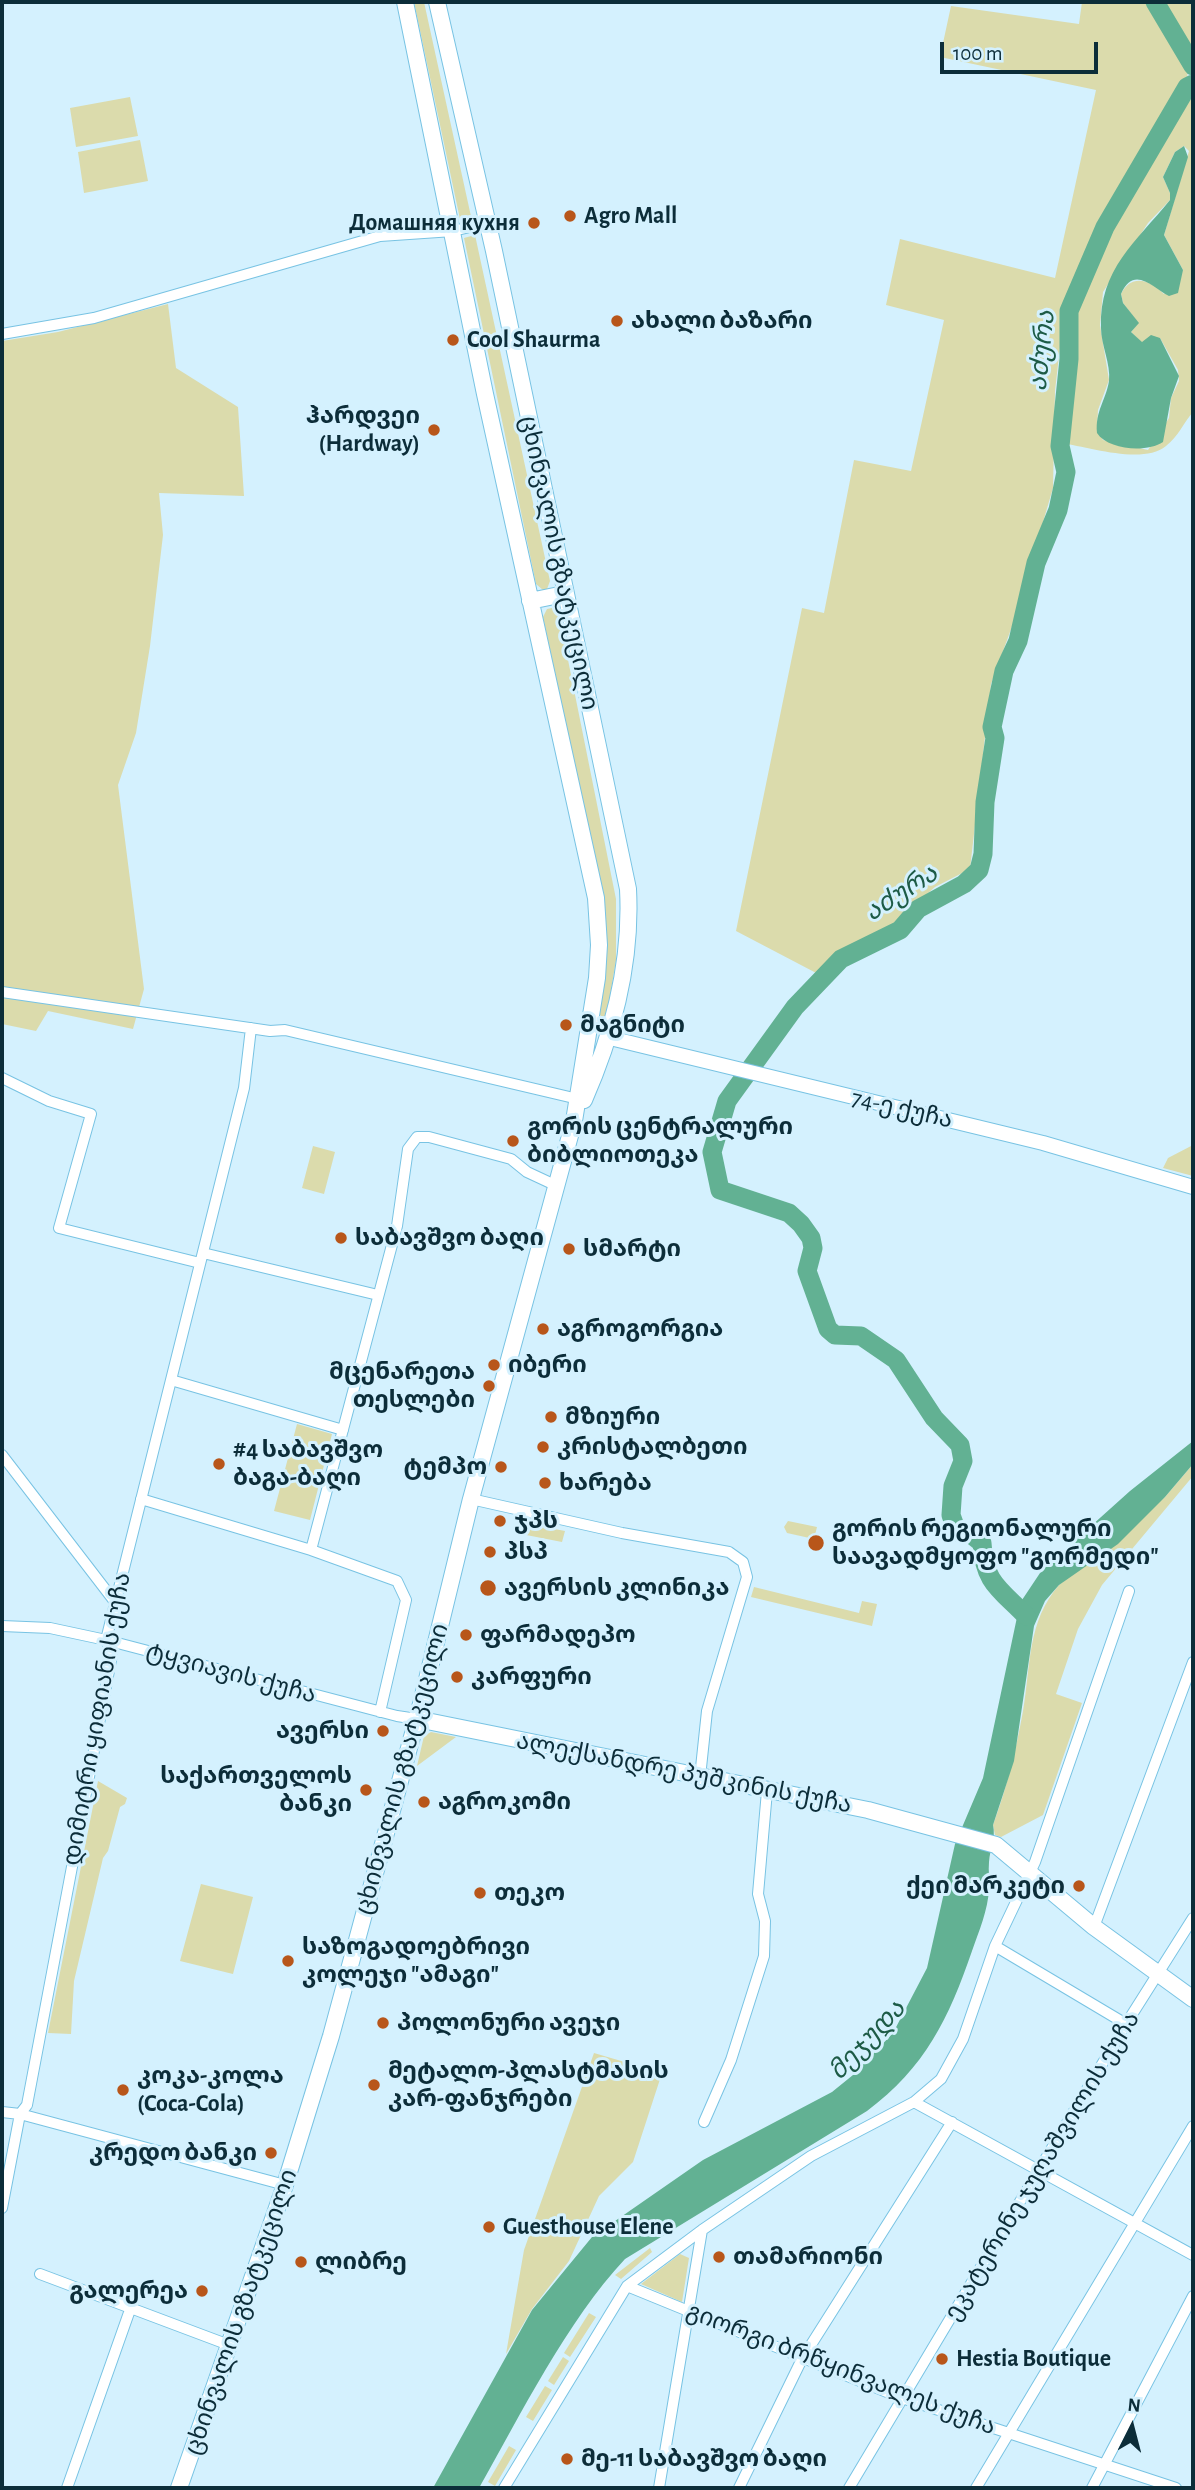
<!DOCTYPE html>
<meta charset="utf-8">
<style>
body{margin:0}
#map{position:relative;width:1195px;height:2490px;overflow:hidden;background:#d4f1fe;font-family:"Alegreya Sans",sans-serif}
canvas{display:block}
.frame{position:absolute;inset:0;border:4px solid #0c2d39;pointer-events:none}
.north{position:absolute;left:1097px;top:2392px;width:70px;height:70px;-webkit-text-stroke:5px #d4f1fe;paint-order:stroke;rotate:6deg;font-size:19px;font-weight:700;line-height:28px;text-align:center;color:#0c2d39}
.north::after{content:'';display:block;margin:auto;width:24px;height:32px;background:#0c2d39;clip-path:polygon(50% 0,100% 100%,50% 72%,0 100%)}
.scale{position:absolute;left:940px;top:42px;width:158px;height:32px;box-sizing:border-box;border:4px solid #0c2d39;border-top:0;padding-left:9px;font-size:21px;line-height:24px;white-space:nowrap;color:#0c2d39;-webkit-text-stroke:5px #d4f1fe;paint-order:stroke}
</style>
<div id="map">
<canvas width="1195" height="2490"></canvas>
<div class="frame"></div>
<div class="north">N</div>
<div class="scale">100 m</div>
</div>
<script>
const g = document.querySelector('canvas').getContext('2d');
g.lineJoin = 'round';
function fillPath(path, color) { g.fillStyle = color; g.fill(path, 'evenodd'); }
function trace(path, color, width, dash) { g.strokeStyle = color; g.lineWidth = width; g.lineCap = dash ? 'butt' : 'round'; g.setLineDash(dash || []); g.stroke(path); }
function label(font, color, halo, rows, align = 'center') {
  g.font = font + ' "Alegreya Sans","Noto Sans Georgian",sans-serif'; g.lineWidth = 6; g.setLineDash([]); g.textBaseline = 'middle'; g.strokeStyle = halo; g.fillStyle = color; for (const [text, x, y, turn = 0] of rows) {
    g.save(); g.translate(x, y); g.rotate((+turn || 0) * Math.PI / 180); g.textAlign = isNaN(turn) ? turn : align; if (halo) g.strokeText(text, 0, 0); g.fillText(text, 0, 0); g.restore();
  }
}
fillPath(new Path2D(`
 M414 2H424L472 221 461 224Z
 M1082 2H1149L1188 68 1187 80 1127 188 1187 87 1193 84V412C1184 422 1178 437 1166 446 1143 465 1089 447 1061 443L1069 359V311L1099 238 1065 303 1055 391 1053 488 1014 621 991 684 970 869 935 887 894 923 838 954 820 975 736 931 802 608 824 613 854 460 911 471 944 320 886 305 900 239 1055 278 1096 90 940 57 951 6 1079 24ZM1184 146 1189 151 1164 235 1183 270 1164 294C1151 280 1131 273 1121 294L1123 303 1138 323 1131 332 1142 343 1160 338 1178 370 1179 381 1171 398 1169 418 1148 450 1103 440 1097 427 1098 410 1109 380 1100 325 1103 292 1148 223 1170 200V193L1163 177 1175 152Z
 M1155 2H1193V66L1190 59Z
 M130 97 138 136 76 147 70 108Z
 M140 140 148 181 84 193 78 152Z
 M475 235 550 581 547 589 543 590 536 584 464 238Z
 M168 304 176 368 238 407 244 496 159 493 163 535 150 646 136 733 118 785 144 989 133 1029 48 1011 36 1031 2 1024V341L58 332Z
 M552 608 559 615 616 899V960L607 1014 602 1018 599 1013 604 903 543 617 547 609Z
 M1193 1145V1176L1163 1168 1168 1158Z
 M313 1146 335 1152 324 1194 302 1188Z
 M297 1424 332 1434 310 1520 274 1511Z
 M1193 1464V1476L1102 1585 1078 1629 1056 1694 1082 1703 1043 1815 1001 1837 995 1835 993 1825C1007 1787 1016 1750 1023 1711 1031 1665 1027 1622 1059 1585L1165 1497Z
 M788 1521 817 1527 814 1539 787 1533 784 1527Z
 M519 1522 565 1531 562 1542 516 1533Z
 M754 1587 859 1613 862 1601 877 1604 872 1626 751 1597Z
 M431 1732 456 1737 417 1766 424 1736Z
 M98 1781 127 1798 125 1804 120 1807 108 1851 103 1858 74 1981 71 2034 48 2033Z
 M201 1884 253 1897 233 1974 180 1961Z
 M594 2053 662 2073 633 2162 599 2196 569 2261 532 2309 506 2354 524 2250Z
 M650 2248 652 2252 621 2279 615 2275Z
 M680 2254 689 2258 682 2302 641 2284Z
 M589 2313 596 2317 570 2357 564 2353Z
 M563 2357 569 2361 554 2385 548 2381Z
 M545 2386 552 2390 533 2421 526 2417Z
 M509 2446 516 2450 495 2486 488 2482Z`), '#dbdbac');
fillPath(new Path2D(`
 M1184 146 1188 157 1164 235 1183 270 1178 293 1169 296C1154 289 1134 264 1121 294L1123 303 1139 323 1131 332 1142 342 1151 335 1160 338 1179 376 1171 398 1163 442C1147 453 1108 450 1097 433 1095 411 1106 400 1109 381 1111 364 1101 345 1101 328 1099 269 1136 242 1170 200V193L1163 177 1175 152Z
 M1193 1441V1464L1165 1497 1118 1544 1059 1585 1045 1601 1034 1626 1014 1761 993 1825C996 1838 990 1848 989 1862 988 1871 990 1880 989 1889 988 1910 979 1931 972 1951 949 2018 925 2068 867 2111L625 2259C567 2321 521 2414 479 2488H433L532 2310 592 2237 703 2160 832 2092 853 2075 893 2033 927 1968 955 1844 983 1778 1020 1603 1042 1570 1130 1491Z`), '#62b193');
trace(new Path2D(`
 M1155 2 1193 66
 M1026 1616C1000 1589 984 1583 982 1543L972 1535 957 1532 951 1515 953 1486 963 1461 960 1445 934 1418 896 1360 861 1336 835 1335 828 1329 807 1271 813 1248 811 1238 801 1224 789 1213 720 1190 712 1152 727 1101 795 1007 841 959 900 930 918 909 964 884 979 870 983 854 985 802 995 738 992 727 1004 671 1018 641 1036 563 1058 510 1066 472 1060 446 1069 359V311L1105 227 1187 87 1193 84`), '#62b193', 19);
const minor = new Path2D(`
 M2 334 94 318 380 236 453 231 487 223
 M2 992 270 1031 285 1030 578 1099
 M2 1078 49 1101 91 1114 59 1228 200 1263
 M203 1253 378 1295
 M171 1380 343 1430
 M2 1455 115 1602
 M141 1499 311 1550 397 1581 406 1600 380 1712
 M471 1499 622 1533 729 1552 743 1562 747 1577 707 1711 700 1777
 M311 1550 397 1226 408 1149 417 1137H429L511 1159 527 1172 557 1186
 M2 1626 50 1628 106 1640 397 1716 417 1719
 M1094 1927 1193 1662
 M995 1946 1126 2024
 M914 2102 1193 2255
 M2 2112 20 2114 285 2185
 M704 2122 731 2060 764 1956 765 1921 758 1894 767 1791
 M2 2208 20 2114 27 2105 112 1655 106 1640 244 1088 251 1028
 M40 2274 229 2345
 M627 2286 899 2397 1176 2488
 M67 2488 131 2307
 M504 2488 627 2286 702 2230 811 2156 914 2102 941 2079 963 2039 995 1946 1035 1862 1129 1591
 M659 2488 702 2230
 M739 2488 802 2359 952 2122
 M849 2488 1126 2024 1193 1918
 M976 2488 1193 2126
 M1092 2488 1193 2296`);
const tertiary = new Path2D(`
 M610 1038 1043 1143 1193 1187`);
const secondary = new Path2D(`
 M437 2 494 251 628 889C632 963 614 1032 584 1100
 M530 601 564 594
 M417 1719 868 1810 996 1845 1094 1927 1193 1999
 M179 2488 285 2185 331 2036 422 1700 471 1499 574 1121 597 978 599 945 596 898 485 394 405 2`);
trace(minor, '#78c3e3', 12);
trace(tertiary, '#78c3e3', 16);
trace(secondary, '#78c3e3', 18);
trace(minor, '#fff', 10);
trace(tertiary, '#fff', 14);
trace(secondary, '#fff', 16);
for (const [x, y, r, color] of [
 [570,216,7,"#b8561a"],
 [534,223,7,"#b8561a"],
 [617,321,7,"#b8561a"],
 [453,340,7,"#b8561a"],
 [434,430,7,"#b8561a"],
 [566,1025,7,"#b8561a"],
 [513,1141,7,"#b8561a"],
 [341,1238,7,"#b8561a"],
 [569,1249,7,"#b8561a"],
 [543,1329,7,"#b8561a"],
 [494,1365,7,"#b8561a"],
 [489,1386,7,"#b8561a"],
 [551,1417,7,"#b8561a"],
 [543,1447,7,"#b8561a"],
 [219,1464,7,"#b8561a"],
 [501,1467,7,"#b8561a"],
 [545,1483,7,"#b8561a"],
 [500,1521,7,"#b8561a"],
 [816,1543,9,"#b8561a"],
 [490,1552,7,"#b8561a"],
 [488,1588,9,"#b8561a"],
 [466,1635,7,"#b8561a"],
 [457,1677,7,"#b8561a"],
 [383,1731,7,"#b8561a"],
 [366,1790,7,"#b8561a"],
 [424,1802,7,"#b8561a"],
 [1079,1886,7,"#b8561a"],
 [480,1893,7,"#b8561a"],
 [288,1961,7,"#b8561a"],
 [383,2023,7,"#b8561a"],
 [374,2085,7,"#b8561a"],
 [123,2090,7,"#b8561a"],
 [271,2153,7,"#b8561a"],
 [489,2227,7,"#b8561a"],
 [719,2257,7,"#b8561a"],
 [301,2262,7,"#b8561a"],
 [202,2291,7,"#b8561a"],
 [942,2359,7,"#b8561a"],
 [567,2459,7,"#b8561a"]
]) { const dot = new Path2D(); dot.arc(x, y, r, 0, 2 * Math.PI); g.fillStyle = color; g.fill(dot); trace(dot, '#d4f1fe', 2.5); }
label('bold 24px', '#0c2d39', '#d4f1fe', [
 ["Agro Mall",584,216],
 ["Домашняя кухня",520,223,"right"],
 ["ახალი ბაზარი",631,321],
 ["Cool Shaurma",467,340],
 ["ჰარდვეი",420,416,"right"],
 ["(Hardway)",420,444,"right"],
 ["მაგნიტი",580,1025],
 ["გორის ცენტრალური",527,1127],
 ["ბიბლიოთეკა",527,1155],
 ["საბავშვო ბაღი",355,1238],
 ["სმარტი",583,1249],
 ["აგროგორგია",557,1329],
 ["იბერი",508,1365],
 ["მცენარეთა",475,1372,"right"],
 ["თესლები",475,1400,"right"],
 ["მზიური",565,1417],
 ["კრისტალბეთი",557,1447],
 ["#4 საბავშვო",233,1450],
 ["ბაგა-ბაღი",233,1478],
 ["ტემპო",487,1467,"right"],
 ["ხარება",559,1483],
 ["ჯპს",514,1521],
 ["გორის რეგიონალური",832,1529],
 ["საავადმყოფო \"გორმედი\"",832,1557],
 ["პსპ",504,1552],
 ["ავერსის კლინიკა",504,1588],
 ["ფარმადეპო",480,1635],
 ["კარფური",471,1677],
 ["ავერსი",369,1731,"right"],
 ["საქართველოს",352,1776,"right"],
 ["ბანკი",352,1804,"right"],
 ["აგროკომი",438,1802],
 ["ქეი მარკეტი",1065,1886,"right"],
 ["თეკო",494,1893],
 ["საზოგადოებრივი",302,1947],
 ["კოლეჯი \"ამაგი\"",302,1975],
 ["პოლონური ავეჯი",397,2023],
 ["მეტალო-პლასტმასის",388,2071],
 ["კარ-ფანჯრები",388,2099],
 ["კოკა-კოლა",137,2076],
 ["(Coca-Cola)",137,2104],
 ["კრედო ბანკი",257,2153,"right"],
 ["Guesthouse Elene",503,2227],
 ["თამარიონი",733,2257],
 ["ლიბრე",315,2262],
 ["გალერეა",188,2291,"right"],
 ["Hestia Boutique",956,2359],
 ["მე-11 საბავშვო ბაღი",581,2459]
], 'left');
label('24px', '#0c2d39', '#d4f1fe', [
 ["ცხინვალის გზატკეცილი",559,563,78],
 ["74-ე ქუჩა",902,1109,13],
 ["ტყვიავის ქუჩა",231,1673,15],
 ["დიმიტრი ყიფიანის ქუჩა",97,1719,-80],
 ["ცხინვალის გზატკეცილი",402,1769,-75],
 ["ალექსანდრე პუშკინის ქუჩა",684,1773,11],
 ["ეკატერინე ჯუღაშვილის ქუჩა",1042,2166,-59],
 ["ცხინვალის გზატკეცილი",241,2312,-71],
 ["გიორგი ბრწყინვალეს ქუჩა",841,2369,21]
]);
label('italic 26px', '#1d5b46', '#d4f1fe', [
 ["აძურა",1042,351,-84],
 ["აძურა",901,893,-33],
 ["მეჯუდა",867,2040,-47]
]);
</script>
